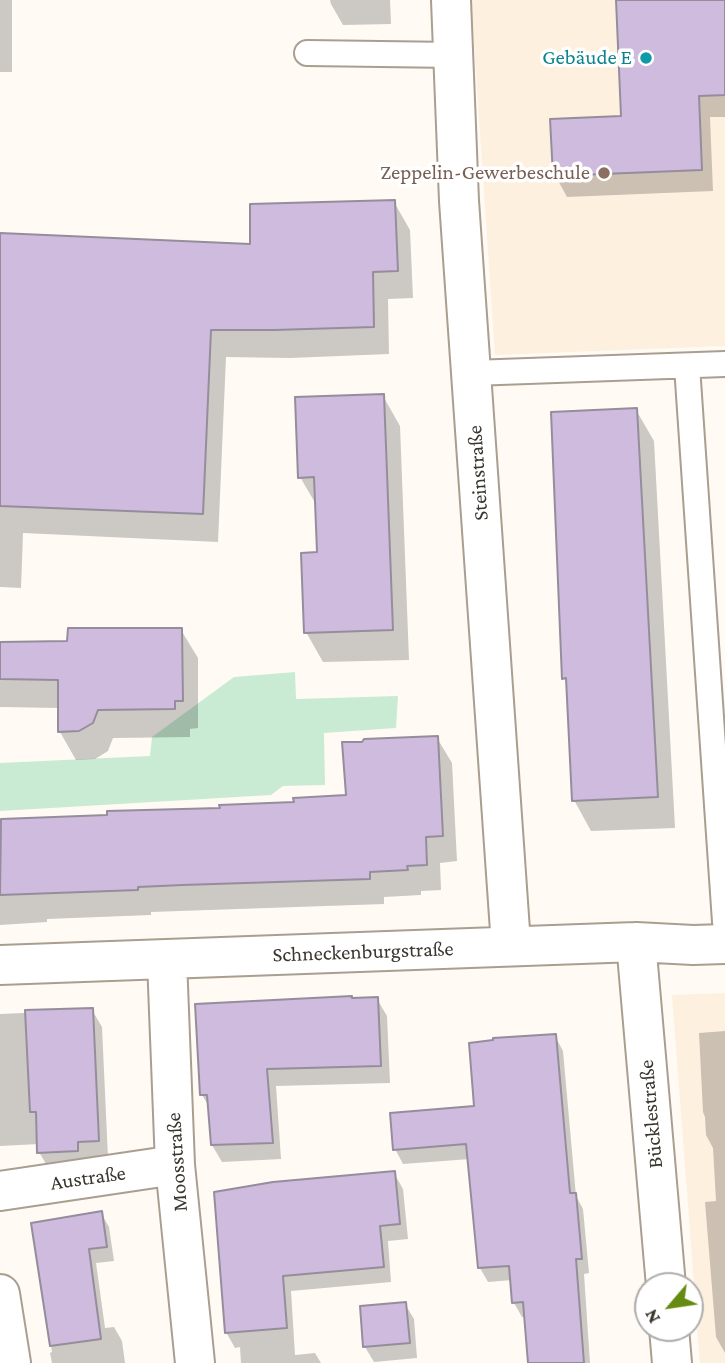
<!DOCTYPE html>
<meta charset="utf-8">
<style>
body{margin:0}
#map{position:relative;width:725px;height:1363px;overflow:hidden;background:#fffaf4;font-family:"Crimson Pro",serif}
canvas{display:block}
.north{position:absolute;left:634px;top:1272px;width:70px;height:70px;box-sizing:border-box;background:#fff;border:2px solid #b0aeac;border-radius:50%;rotate:241deg;font-size:19px;font-weight:700;line-height:28px;text-align:center;color:#39352f}
.north::after{content:'';display:block;margin:auto;width:24px;height:32px;background:#668b13;clip-path:polygon(50% 0,100% 100%,50% 72%,0 100%)}
</style>
<div id="map">
<canvas width="725" height="1363"></canvas>
<div class="north">N</div>
</div>
<script>
const g = document.querySelector('canvas').getContext('2d');
g.lineJoin = 'round';
function fillPath(path, color) { g.fillStyle = color; g.fill(path, 'evenodd'); }
function trace(path, color, width, dash) { g.strokeStyle = color; g.lineWidth = width; g.lineCap = dash ? 'butt' : 'round'; g.setLineDash(dash || []); g.stroke(path); }
function label(font, color, halo, rows, align = 'center') {
  g.font = font + ' "Crimson Pro",serif'; g.lineWidth = 7; g.setLineDash([]); g.textBaseline = 'middle'; g.strokeStyle = halo; g.fillStyle = color; for (const [text, x, y, turn = 0] of rows) {
    g.save(); g.translate(x, y); g.rotate((+turn || 0) * Math.PI / 180); g.textAlign = isNaN(turn) ? turn : align; if (halo) g.strokeText(text, 0, 0); g.fillText(text, 0, 0); g.restore();
  }
}
fillPath(new Path2D(`
 M471 0H725V346L495 355Z
 M725 993V1363H700L672 995Z`), '#fef0df');
fillPath(new Path2D(`
 M295 672 296 699 398 696 396 728 324 733 325 785 283 786 271 795 0 811V763L150 756 152 737 234 677Z`), '#c9ebd4');
fillPath(new Path2D(`
 M0 0H12V72H0Z
 M330 0H390L391 24 343 25 331 4Z
 M619 0H725V117H710L713 191 567 197 555 175 623 118Z
 M394 202 410 230 413 298 388 299 389 354 290 358 226 357 218 542 23 533 21 588 0 587V235L251 246Z
 M383 396 400 426 409 660 323 662 306 632 318 554 317 506 300 477Z
 M636 410 654 441 675 828 591 831 574 800 569 687 564 678Z
 M181 630 198 658V728L190 729V737L113 738 108 751 95 759 76 760 60 732V708L0 707V643H69Z
 M437 738 452 763 457 861 440 863 441 890 421 891V895L384 897V904L151 912V915L47 919V922L0 925V824L296 804 348 796Z
 M377 999 387 1016 390 1083 276 1086 281 1159 222 1162 212 1145 210 1108 202 1095Z
 M92 1010 102 1027 108 1158 49 1169 39 1152V1144L0 1146V1014Z
 M725 1031V1353L716 1337 705 1202 716 1201 713 1148 706 1135 705 1117 703 1112 699 1033Z
 M555 1036 563 1051 576 1196 583 1209 589 1273 584 1274 590 1363H531L526 1317H522L514 1303 512 1280 488 1282 480 1268 470 1159 403 1164 395 1149 476 1107Z
 M394 1173 403 1189 408 1239 388 1241 391 1282 291 1291 295 1355 315 1353 321 1363H241L240 1347 235 1348 226 1332 216 1193Z
 M101 1213 109 1227 114 1261 96 1263 105 1328 114 1327 122 1341 125 1363H52L50 1353 52 1352 33 1225Z
 M405 1304 414 1319 417 1358 374 1362 365 1347Z`), '#0003');
const building = new Path2D(`
 M616 0H725V95L699 96 702 170 553 176 550 119 621 116Z
 M395 200 398 271 373 272 374 327 274 330H211L203 514 0 506V233L250 244V204Z
 M384 394 393 630 304 633 301 553 317 552 314 477 298 478 295 397Z
 M637 408 658 797 572 801 566 678 562 679 551 412Z
 M68 628H182L183 701H175V709L98 710 93 723 79 731 58 732V680L0 679V642L67 641Z
 M438 736 443 836 426 837 427 865 407 866 408 870 370 872V879L183 885 138 887V890L0 895 1 819 107 815V811L220 808 219 805 294 802 293 798 346 795 342 742H362L364 739Z
 M352 996V998L378 997 381 1066 267 1069 273 1143 211 1145 207 1095H200L195 1004Z
 M93 1008 99 1141 78 1142V1151L37 1153 36 1112H30L25 1010Z
 M556 1034 570 1193H576L582 1259H576L584 1363H528L523 1302 512 1303 509 1266 478 1268 466 1144 393 1150 390 1113 474 1106 469 1043 493 1040V1038Z
 M395 1171 400 1224 380 1226 384 1267 283 1276 287 1328 225 1333 214 1192 273 1182Z
 M102 1211 107 1247 89 1249 101 1339 50 1346 31 1223Z
 M406 1302 410 1343 363 1347 360 1306Z`);
fillPath(building, '#cebbdd');
trace(building, '#958d9c', 2);
const lane = new Path2D(`
 M307 53 454 55
 M687 366 725 922
 M472 373 725 364`);
const street = new Path2D(`
 M451 0 459 201 511 945
 M636 942 666 1286
 M167 960 175 1165 195 1363
 M0 965 636 942 693 945 725 944
 M0 1191 175 1165
 M0 1294 11 1363
 M669 1328 672 1363`);
trace(lane, '#a99e90', 28);
trace(street, '#a99e90', 42);
trace(lane, '#fff', 24);
trace(street, '#fff', 38);
for (const [x, y, r, color] of [
 [646,58,7,"#0f9aa8"],
 [604,173,7,"#8d6e63"]
]) { const dot = new Path2D(); dot.arc(x, y, r, 0, 2 * Math.PI); g.fillStyle = color; g.fill(dot); trace(dot, '#fff', 2.5); }
label('21px', '#0d838f', '#fff', [
 ["Gebäude E",632,58]
], 'right');
label('21px', '#785e54', '#fff', [
 ["Zeppelin-Gewerbeschule",590,173]
], 'right');
label('21px', '#39352f', '#fff', [
 ["Steinstraße",478,473,-94],
 ["Schneckenburgstraße",363,952,-2],
 ["Bücklestraße",651,1114,-95],
 ["Moosstraße",177,1162,-94],
 ["Austraße",88,1178,-8]
]);
</script>
